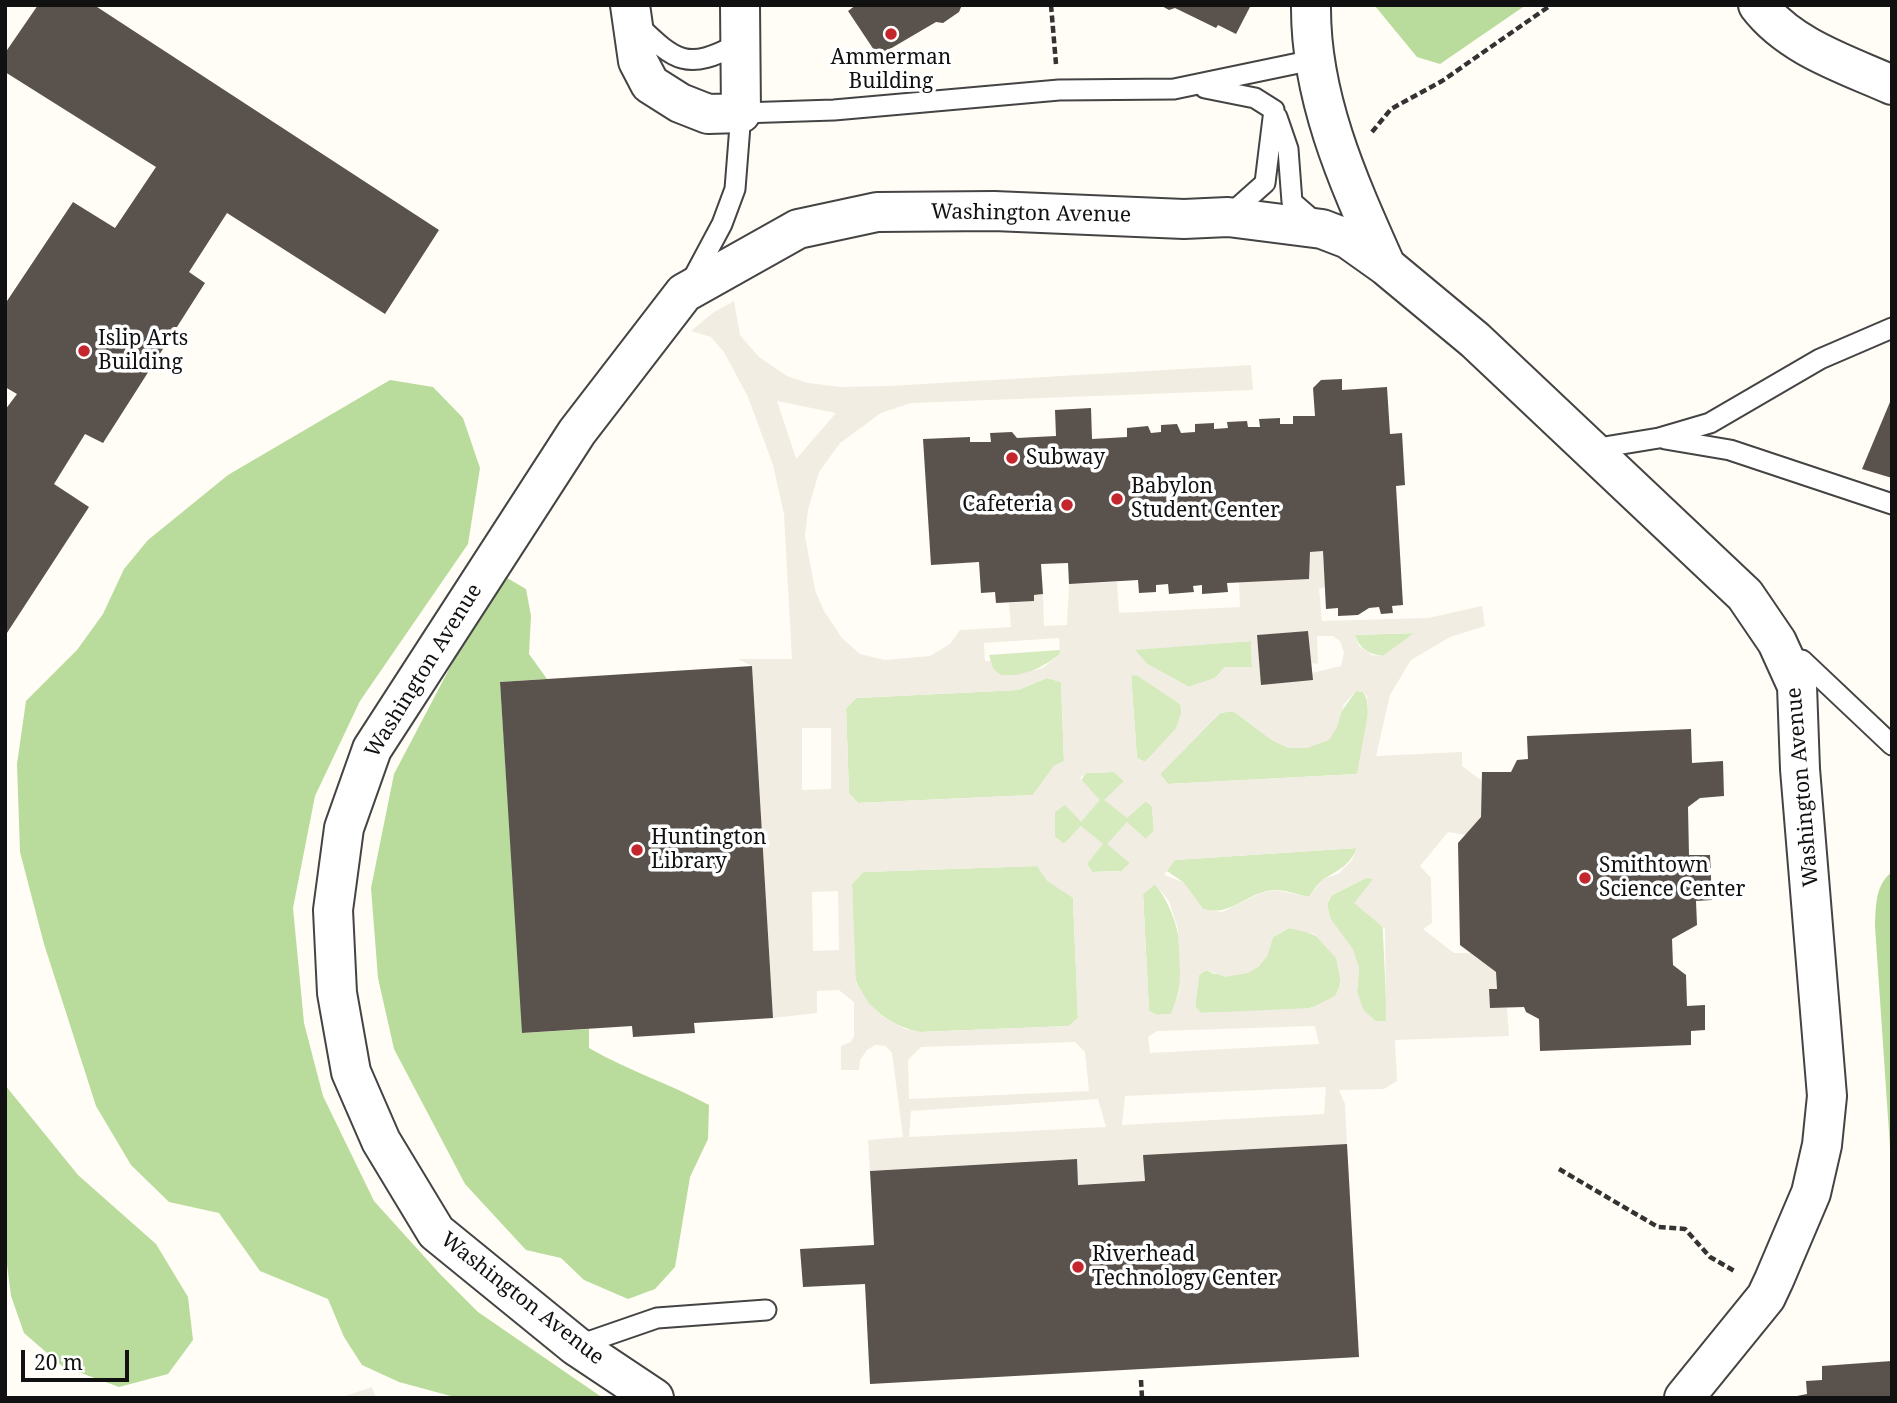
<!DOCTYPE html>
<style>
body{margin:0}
#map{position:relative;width:1897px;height:1403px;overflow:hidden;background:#fffdf5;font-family:"Noto Serif",serif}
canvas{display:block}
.frame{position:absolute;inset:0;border:7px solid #111;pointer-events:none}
.scale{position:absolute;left:21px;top:1350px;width:108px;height:32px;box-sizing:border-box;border:4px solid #111;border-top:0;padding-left:9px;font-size:21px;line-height:24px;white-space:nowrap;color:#111;-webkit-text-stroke:5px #fff;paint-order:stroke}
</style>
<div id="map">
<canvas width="1897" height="1403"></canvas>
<div class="frame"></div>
<div class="scale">20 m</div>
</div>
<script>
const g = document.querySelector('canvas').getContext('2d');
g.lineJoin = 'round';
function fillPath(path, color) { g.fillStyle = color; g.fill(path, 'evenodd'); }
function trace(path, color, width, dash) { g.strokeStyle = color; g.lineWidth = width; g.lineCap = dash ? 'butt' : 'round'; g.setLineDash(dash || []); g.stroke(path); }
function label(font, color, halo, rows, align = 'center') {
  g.font = font + ' "Noto Serif",serif'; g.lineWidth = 7; g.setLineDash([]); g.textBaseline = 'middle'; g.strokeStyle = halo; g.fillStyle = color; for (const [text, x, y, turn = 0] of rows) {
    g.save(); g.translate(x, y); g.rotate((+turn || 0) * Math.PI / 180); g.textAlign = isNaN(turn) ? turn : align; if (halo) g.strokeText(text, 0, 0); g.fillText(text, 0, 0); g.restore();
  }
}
fillPath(new Path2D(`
 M1415 633 1383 656C1368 654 1360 649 1355 635Z
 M1251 641 1252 667H1225L1215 678 1189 687 1147 664 1134 649Z
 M1060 650V654C1048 664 1009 688 994 670 991 667 991 660 989 655Z
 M1131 675H1137L1180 704C1188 726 1159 747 1145 762L1137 758Z
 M1047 678 1061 682 1064 761 1054 766 1033 795 858 803 849 793 846 708 856 698 1018 690Z
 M1356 691 1363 692C1376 709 1359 753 1358 774L1168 784 1160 774 1220 713 1233 711 1272 740 1289 748 1341 712Z
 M1114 772 1124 781 1126 818 1146 801 1152 806 1154 831 1146 839 1108 844 1130 863 1122 871 1092 872 1087 864 1081 826 1064 844 1055 837V812L1065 804 1086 773Z
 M1379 847 1387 1021H1375L1363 1010 1357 992 1359 968 1330 918 1327 904 1332 895 1366 878Z
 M1357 848C1349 866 1340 869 1324 879 1318 883 1313 891 1309 897 1299 895 1286 890 1276 890 1249 890 1231 918 1203 909L1183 882 1167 871 1174 860Z
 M1037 866 1073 898 1078 1018 1069 1026 920 1032C894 1027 866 1009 857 983 851 968 853 905 852 884L863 872Z
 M1155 884C1182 918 1190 973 1171 1014L1157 1015 1149 1011 1143 894Z
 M1289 928C1308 931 1329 938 1337 958 1341 969 1343 985 1336 995 1320 1018 1229 1011 1201 1013L1195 1007 1199 975 1206 970 1214 974 1258 967 1267 956 1273 937Z`), '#d5ebbd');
fillPath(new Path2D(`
 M1526 5 1440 64 1417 57 1375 6Z
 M390 380 433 387 463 418 480 468 468 544 360 701 315 796 293 908 304 1023 323 1096 374 1201 440 1274 478 1312 603 1398H458L399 1382 362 1365 344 1337 328 1299 260 1271 219 1213 169 1202 131 1165 96 1106 44 944 20 852 17 764 26 701 77 650 103 614 124 569 148 540 228 475Z
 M502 575 526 589 531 616 529 654 547 679 500 682 523 1033 589 1029V1048C627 1070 670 1084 709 1105L708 1139 690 1177 675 1267 655 1289 628 1299 584 1280 561 1258 526 1250 465 1184 394 1049 378 978 371 888 394 774 478 614Z
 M1892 872V1177L1875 926C1876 906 1875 885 1892 872Z
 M5 1085 78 1175 156 1244 188 1297 193 1340 168 1374 119 1387 62 1366 24 1333 11 1296 5 1249Z`), '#b9dc9c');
fillPath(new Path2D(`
 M734 301 740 335 759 357 787 376 808 383 841 387 889 386 1251 365 1253 390 911 403 881 413 840 443 819 472 808 510 805 536 815 590 824 611 842 638 860 654 885 660 930 656 950 644 960 630 1011 627 1009 603 1034 601V595L1043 594 1044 626 1067 625 1069 584 1117 582 1119 613 1240 607 1239 582 1310 552 1323 551 1325 587 1319 589 1322 621 1428 618 1482 606 1485 626 1450 637 1411 660 1390 695 1376 756 1462 752V766L1482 781 1481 817 1466 835 1448 832 1420 866 1431 878 1432 923 1423 929 1454 953H1470L1496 972 1497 989 1490 1008H1507L1509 1036 1395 1040 1397 1081 1384 1089 1339 1090 1345 1104 1347 1144 1144 1155 1145 1181 1078 1185 1076 1159 870 1171 868 1140 903 1137 892 1053 886 1046 875 1045 867 1050 860 1060 859 1070H841V1046L851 1042 854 1036V1002L839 990 817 991V1013L773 1018 752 666 738 659H792L784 514 773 465 748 397 724 352 711 337 691 331 714 312ZM777 401 836 413 797 458H796ZM1308 631 1311 663 1318 664 1317 636H1333L1340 641 1344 653 1341 666 1262 685 1257 635ZM1414 633 1383 656 1372 655 1359 646 1355 635ZM1059 638 1060 654 1043 668 1016 675H1001L993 669 991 661H985L984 643ZM1251 641 1252 667H1225L1215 678 1189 687 1147 664 1135 650ZM1137 675 1180 704 1182 710 1176 728 1145 762 1137 758 1131 676ZM1047 678 1061 682 1064 761 1054 766 1033 795 858 803 849 793 846 709 856 698 1018 690ZM1356 691 1363 692 1367 696 1368 714 1357 774 1168 784 1160 774 1220 713 1233 711 1272 740 1289 748H1307L1329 740 1337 727 1344 704ZM802 728H831V789L802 790ZM1114 772 1124 781 1104 800 1127 818 1146 801 1152 807 1154 831 1146 839 1127 822 1107 844 1130 863 1122 871 1092 872 1087 864 1103 844 1081 826 1064 844 1055 837V812L1065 805 1081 822 1100 800 1080 778 1087 773ZM1357 848 1352 860 1338 874 1323 879 1309 897 1276 890 1261 893 1222 912 1203 909 1183 882 1164 875 1175 860ZM1037 866 1047 881 1073 898 1078 1018 1069 1026 920 1032 905 1029 883 1017 868 1002 856 982 852 884 863 872ZM1366 878 1373 879 1354 903 1385 929 1386 1021H1375L1363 1009 1357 992 1359 968 1353 949 1330 918 1327 903 1332 895ZM1155 884 1169 901 1178 929 1180 973 1179 993 1171 1014 1157 1015 1149 1011 1143 894ZM838 891 839 950 813 951 812 892ZM1289 928 1314 934 1336 958 1341 984 1335 996 1311 1008 1201 1013 1195 1006 1199 975 1206 970 1225 977 1248 973 1258 967 1267 956 1273 937ZM1315 1026 1319 1044 1150 1053 1148 1037 1157 1031ZM1075 1042 1085 1052 1089 1091 909 1099 908 1060 921 1047ZM1326 1087 1324 1114 1122 1125 1125 1096ZM1098 1099 1106 1127 909 1137 911 1111Z
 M372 1387 376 1398H339Z`), '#f1ede2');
fillPath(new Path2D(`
 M38 5H94L439 230 385 314 227 213 189 272 205 283 103 443 85 434 54 484 89 507 5 636V410L17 394 5 387V304L73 202 115 228 156 167 5 72V53Z
 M856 5H962L959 12 943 23 936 22 878 56 848 11Z
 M1160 5H1251L1236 34 1218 25 1216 28 1175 8 1169 10Z
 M1342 379V390L1387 387 1390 434 1402 433 1405 485 1396 486 1403 605 1392 606 1393 613 1381 614 1379 607 1369 608 1358 615 1338 616V608L1326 609 1323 551 1310 552 1309 579 1227 583 1228 592 1202 594V585L1193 586 1194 592 1169 594 1168 584 1156 585V592L1139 593 1138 580 1069 584 1068 563 1041 564 1043 594 1034 595V601L996 603 995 592 981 593 979 562 931 565 923 439 970 437V442H991L990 433 1012 432 1017 438 1056 436 1055 410 1091 408 1092 439 1127 437V428L1148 426 1151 433 1161 432V425L1177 424 1181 433 1195 432V424L1214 423V429L1228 428 1227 422 1247 421 1248 427H1260L1259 419 1280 418V424H1293V416H1315L1313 388 1321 380Z
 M1890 402 1892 403V478L1862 469Z
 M1308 631 1313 680 1261 685 1257 635Z
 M752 666 773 1018 694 1023 695 1033 633 1037 632 1026 522 1033 500 682Z
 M1691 729 1692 763 1723 761 1724 796 1700 798 1688 807 1689 855H1710L1712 900 1696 901 1697 925 1672 939 1673 965 1686 975 1687 1006 1705 1005V1030L1691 1031V1045L1540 1051 1539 1019 1526 1012 1524 1007 1490 1008 1489 989H1497L1496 972 1460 945 1458 843 1481 817 1482 772H1511L1517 760 1528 759 1527 736Z
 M1347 1144 1359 1357 870 1384 865 1284 803 1287 800 1249 874 1245 870 1171 1077 1159 1078 1185 1145 1181 1143 1155Z
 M1892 1361V1398H1787L1807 1394 1806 1381 1822 1380V1366Z`), '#5a524d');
const service = new Path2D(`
 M637 24C676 62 687 71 738 44
 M1205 88 1255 98 1274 110 1265 183 1228 216
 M1277 117 1288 149 1292 202 1315 222
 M691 282 722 224 735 189 741 113 834 110 1059 90 1174 89 1313 60
 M1665 439 1730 450 1892 504
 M1592 449 1659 438 1710 423 1820 359 1892 328
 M1787 661 1802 660 1892 745
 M576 1346 657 1318 766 1310`);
const minor = new Path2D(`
 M630 5 638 61 650 84 680 103 708 114 741 113 740 5
 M1311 5C1310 98 1349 183 1386 266
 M1758 5C1790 47 1845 64 1892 85
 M654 1398 576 1346 436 1232 381 1141 351 1072 337 993 333 910 344 828 372 749 577 432 684 293 798 229 877 212 994 211 1184 219 1228 217 1322 229 1348 239 1386 266 1475 340 1745 595 1777 642 1797 686 1800 769 1827 1096 1822 1145 1811 1193 1774 1280 1766 1297 1684 1398`);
trace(service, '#444', 23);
trace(minor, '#444', 42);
trace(new Path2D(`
 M1051 5 1056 64
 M1372 132 1391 109 1442 81 1551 5
 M1559 1169 1658 1227 1685 1229 1710 1257 1736 1272
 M1141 1380 1142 1398`), '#333', 4.5, [7, 3.5]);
trace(service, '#fff', 19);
trace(minor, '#fff', 38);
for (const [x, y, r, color] of [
 [891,34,7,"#c4262e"],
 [84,351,7,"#c4262e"],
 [1012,458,7,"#c4262e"],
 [1117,499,7,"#c4262e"],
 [1067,505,7,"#c4262e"],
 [637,850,7,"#c4262e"],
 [1585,878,7,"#c4262e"],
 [1078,1267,7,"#c4262e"]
]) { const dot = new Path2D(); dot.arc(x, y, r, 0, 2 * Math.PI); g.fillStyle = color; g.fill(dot); trace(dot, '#fff', 2.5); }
label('21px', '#111', '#fff', [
 ["Ammerman",891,58,"center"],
 ["Building",891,82,"center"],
 ["Islip Arts",98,339],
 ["Building",98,363],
 ["Subway",1026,458],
 ["Babylon",1131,487],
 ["Student Center",1131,511],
 ["Cafeteria",1053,505,"right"],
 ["Huntington",651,838],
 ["Library",651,862],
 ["Smithtown",1599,866],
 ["Science Center",1599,890],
 ["Riverhead",1092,1255],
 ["Technology Center",1092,1279]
], 'left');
label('21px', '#111', '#fff', [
 ["Washington Avenue",1031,214,1],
 ["Washington Avenue",424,671,-58],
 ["Washington Avenue",1803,787,-95],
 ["Washington Avenue",522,1299,38]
]);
</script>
